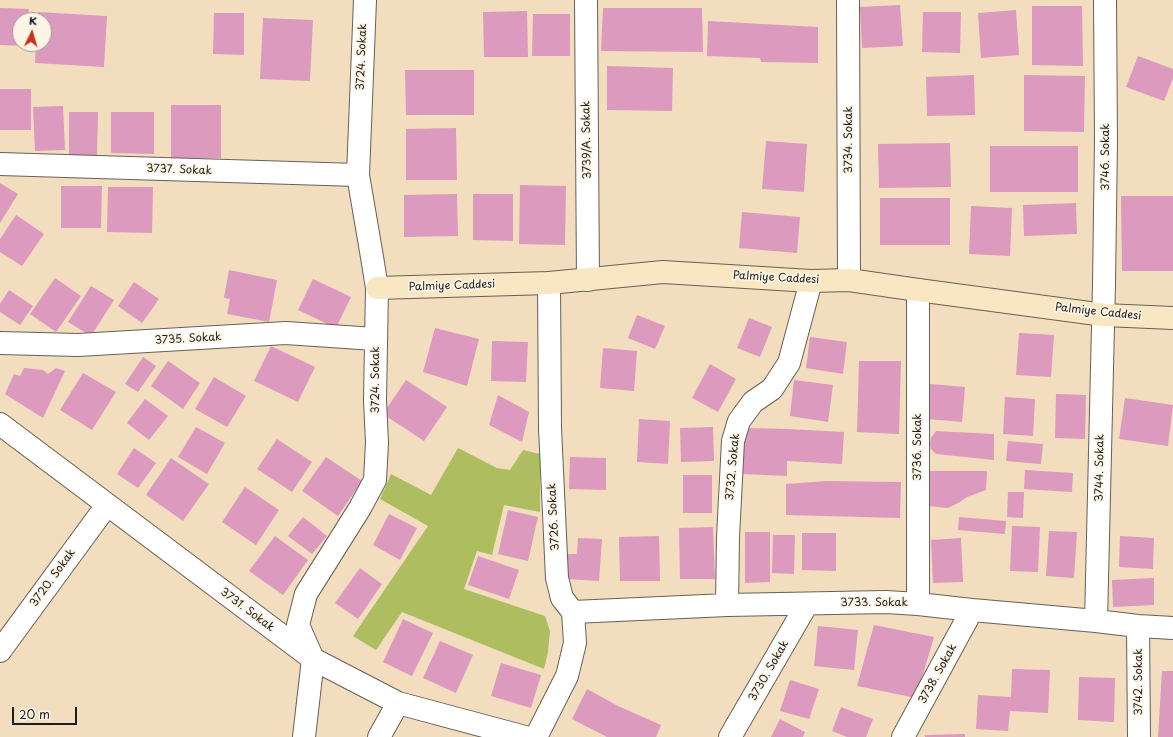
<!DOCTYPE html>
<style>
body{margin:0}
#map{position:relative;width:1173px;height:737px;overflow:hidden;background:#f2ddbf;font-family:"Playpen Sans",sans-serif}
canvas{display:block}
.north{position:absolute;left:12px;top:12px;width:40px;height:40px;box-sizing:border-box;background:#fcf5e5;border:1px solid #a29e95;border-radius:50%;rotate:5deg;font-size:11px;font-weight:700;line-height:16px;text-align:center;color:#1c1c1c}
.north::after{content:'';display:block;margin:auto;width:14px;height:18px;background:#c8321e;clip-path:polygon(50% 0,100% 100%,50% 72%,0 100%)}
.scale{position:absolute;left:12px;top:707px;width:65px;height:18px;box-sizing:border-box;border:2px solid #1c1c1c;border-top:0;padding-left:5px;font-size:12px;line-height:14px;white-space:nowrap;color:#1c1c1c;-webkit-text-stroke:3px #fcf5e5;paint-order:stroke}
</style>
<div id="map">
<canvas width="1173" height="737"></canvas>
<div class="north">K</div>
<div class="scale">20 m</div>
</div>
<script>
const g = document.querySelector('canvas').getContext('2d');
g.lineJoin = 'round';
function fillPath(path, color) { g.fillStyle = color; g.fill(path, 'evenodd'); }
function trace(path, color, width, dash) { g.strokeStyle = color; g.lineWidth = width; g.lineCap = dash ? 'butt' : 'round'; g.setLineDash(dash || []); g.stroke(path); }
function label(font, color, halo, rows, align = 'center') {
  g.font = font + ' "Playpen Sans",sans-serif'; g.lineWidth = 3.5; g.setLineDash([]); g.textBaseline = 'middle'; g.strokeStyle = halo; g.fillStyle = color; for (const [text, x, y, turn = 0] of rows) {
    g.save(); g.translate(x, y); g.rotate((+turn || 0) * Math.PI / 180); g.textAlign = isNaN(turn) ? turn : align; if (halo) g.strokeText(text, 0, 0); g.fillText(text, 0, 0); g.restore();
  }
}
fillPath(new Path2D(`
 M458 448 497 468 510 470 523 450 540 454V512L504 505 492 555 477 551 464 589 545 616 550 631 548 652 544 669 402 612 376 650 353 636 428 526 380 499 391 474 431 495Z`), '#adbd60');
fillPath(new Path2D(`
 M900 5 903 46 862 48 860 7Z
 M1032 6H1082L1083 66 1032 65Z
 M0 8 29 9 28 20H20V44H27V46L0 45Z
 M603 8H702L703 52 601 51Z
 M1016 10 1019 55 981 58 978 13Z
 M527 11 528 57H484L483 12Z
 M38 12 107 16 104 67 35 63 36 44H44V20H38Z
 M923 12H961L960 53 922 52Z
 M214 13H244V55L213 54Z
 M533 14H570V56H532Z
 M263 18 313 20 310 81 260 79Z
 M708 21 818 27V63L761 62 760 58 707 56Z
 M1138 56 1173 69V78L1164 101 1126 87Z
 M607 66 673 68 672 111 607 110Z
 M405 70H474V115H406Z
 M974 75 975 115 927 116 926 77Z
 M1024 75 1085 76 1084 132 1024 131Z
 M0 89H31V130H0Z
 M171 105H221V158H171Z
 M63 106 65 150 35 151 33 107Z
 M69 112H98L97 156H69Z
 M111 112H154V154L111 153Z
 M456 128 457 180H406V129Z
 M766 141 807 144 804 192 762 189Z
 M950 143 951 187 879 188 878 144Z
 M990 146H1078V192H990Z
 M0 183 18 194 0 223Z
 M520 185 566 186 565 245 519 244Z
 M61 186H102L101 228H61Z
 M108 187H153L152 233 107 232Z
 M457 194 458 236 404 237V195Z
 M473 194H513V241L473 240Z
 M1121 196H1173V271H1122Z
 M880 198H950V245H880Z
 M1076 203 1077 234 1024 236 1023 205Z
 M971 206 1012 208 1010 256 969 254Z
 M742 212 800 217 797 253 739 248Z
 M16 215 44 234 22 266 0 252V239Z
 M229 270 277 280 269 322 227 314 230 299 224 298Z
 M55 278 81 296 56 332 30 314Z
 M313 279 351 297 336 328 298 310Z
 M134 282 159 299 142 323 118 306Z
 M91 286 114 300 91 336 68 322Z
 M9 290 33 306 20 325 0 312V304Z
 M637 315 665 326 655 349 628 338Z
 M749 318 772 327 760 357 737 348Z
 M435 328 479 339 467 386 423 372Z
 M1019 333 1054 335 1051 377 1016 375Z
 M810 337 847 342 843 374 806 368Z
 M492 341 528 342 526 382 491 381Z
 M271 346 315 367 298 402 254 381Z
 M603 348 637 351 634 391 600 388Z
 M143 357 156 366 138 392 125 384Z
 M168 361 200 383 183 409 151 386Z
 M859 361H901L899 434 857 432Z
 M710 364 736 379 718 412 692 398Z
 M24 368 43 370 48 374 56 368 65 371 43 418 5 394 14 374 20 376Z
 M83 373 116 392 92 430 60 410Z
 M214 377 246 396 227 427 195 409Z
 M406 380 447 407 424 441 383 414Z
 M794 380 833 385 828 422 790 416Z
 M930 384 965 387 962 422 927 419Z
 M1056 394 1086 395 1085 439 1055 438Z
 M498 395 529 412 522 442 489 425Z
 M1005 397 1035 399 1033 436 1003 434Z
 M1125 398 1173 405 1168 446 1119 439Z
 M145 399 168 416 149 440 127 423Z
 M639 419 670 421 668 464 637 462Z
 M196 427 225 443 207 474 178 457Z
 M713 427 714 461 681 462 680 428Z
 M745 428 788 429 844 432 842 464 787 461V476L743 474Z
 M936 431 994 434V460L936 454 931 449 930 444 931 438Z
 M277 439 312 462 292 492 257 469Z
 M1008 441 1043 444 1041 464 1006 461Z
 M134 448 156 463 138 488 117 474Z
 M326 457 362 481 338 516 302 491Z
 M570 457 606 458V490L569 489Z
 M171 458 209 484 183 521 146 495Z
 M1025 470 1073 473 1072 492 1024 489Z
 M929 471H987L986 490 967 497 960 502 948 508 928 506Z
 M683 475H712V513H683Z
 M827 481 901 482 900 518 786 515V484Z
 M245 487 279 510 256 545 222 522Z
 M1008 492H1024L1023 518 1007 517Z
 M508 510 538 517 528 561 498 554Z
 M389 514 417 528 400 560 373 545Z
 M303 517 327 536 312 554 288 536Z
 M959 517 1006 521 1005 534 958 530Z
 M1012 526 1040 527 1038 572 1010 571Z
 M713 527 715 579H680L679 528Z
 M1049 531 1077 532 1074 578 1046 576Z
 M745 532H770V582L745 583Z
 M802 533H836V571L802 570Z
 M773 535H795L794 574 772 573Z
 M275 536 308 560 283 595 249 571Z
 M659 536 660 581H620L619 537Z
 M1120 536 1154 538 1153 569 1119 567Z
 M578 538 602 539 599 581 567 579 568 554H577Z
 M961 538 963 582 933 583 931 540Z
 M478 556 519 570 509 599 468 585Z
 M360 568 382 584 358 619 335 603Z
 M1154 578V605L1113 607 1112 580Z
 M403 619 433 633 412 676 383 662Z
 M874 625 934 637 916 698 857 686Z
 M818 626 858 630 854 670 814 666Z
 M440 641 473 655 456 693 423 678Z
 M501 663 541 675 531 708 491 696Z
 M1012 669 1050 670 1048 713 1010 711 1008 731 976 729 978 695 1011 697Z
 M1162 671H1173V737H1158Z
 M1079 677 1115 678 1114 722 1078 720Z
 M790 680 819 689 809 719 780 711Z
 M587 689 618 706 661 725 656 737H607L572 719Z
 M841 707 873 719 866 737H847L832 731Z
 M780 719 805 732 803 737H771Z
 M965 734V737H925V735Z`), '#dc9abf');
const street = new Path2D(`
 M586 0 588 280
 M848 0 849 280
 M0 164 358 175
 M0 343 78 345 286 333 375 339
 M0 424 313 659 398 703 525 737
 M918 604V290
 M727 605 728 537 733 441 739 421 753 402 772 389 789 363 811 281
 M573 612 727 605 886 602 918 604 972 610 1096 621 1138 626 1173 628
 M1096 621 1104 284 1106 140 1105 0
 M1138 626 1139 737
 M0 651 107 505
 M304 737 313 659 298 625 306 594 360 508 375 480 377 443 375 400 377 288 372 257 358 175 365 0
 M379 737 398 703
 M536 737 567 676 575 643 573 612 562 598 557 578 550 428 549 283
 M730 737 807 604
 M903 737 972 610`);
const secondary = new Path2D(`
 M377 288 549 283 663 272 811 281 849 280 918 290 1104 315 1173 318`);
trace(street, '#676055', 24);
trace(secondary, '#676055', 24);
trace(street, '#fff', 22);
trace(secondary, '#f9e7c3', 22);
label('11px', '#1c1c1c', '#fcf5e5', [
 ["3724. Sokak",362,57,-88],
 ["3739/A. Sokak",587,140,-91],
 ["3734. Sokak",849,140,-90],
 ["3746. Sokak",1106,157,-90],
 ["3737. Sokak",179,170,2],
 ["Palmiye Caddesi",776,278,3],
 ["Palmiye Caddesi",452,286,-2],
 ["Palmiye Caddesi",1098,312,6],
 ["3735. Sokak",188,339,-3],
 ["3724. Sokak",376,380,-90],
 ["3736. Sokak",918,447,-90],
 ["3732. Sokak",733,467,-85],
 ["3744. Sokak",1100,468,-89],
 ["3726. Sokak",554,517,-93],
 ["3720. Sokak",53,578,-54],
 ["3733. Sokak",874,603],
 ["3731. Sokak",247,610,37],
 ["3730. Sokak",769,671,-60],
 ["3738. Sokak",938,674,-61],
 ["3742. Sokak",1139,682,-90]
]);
</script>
